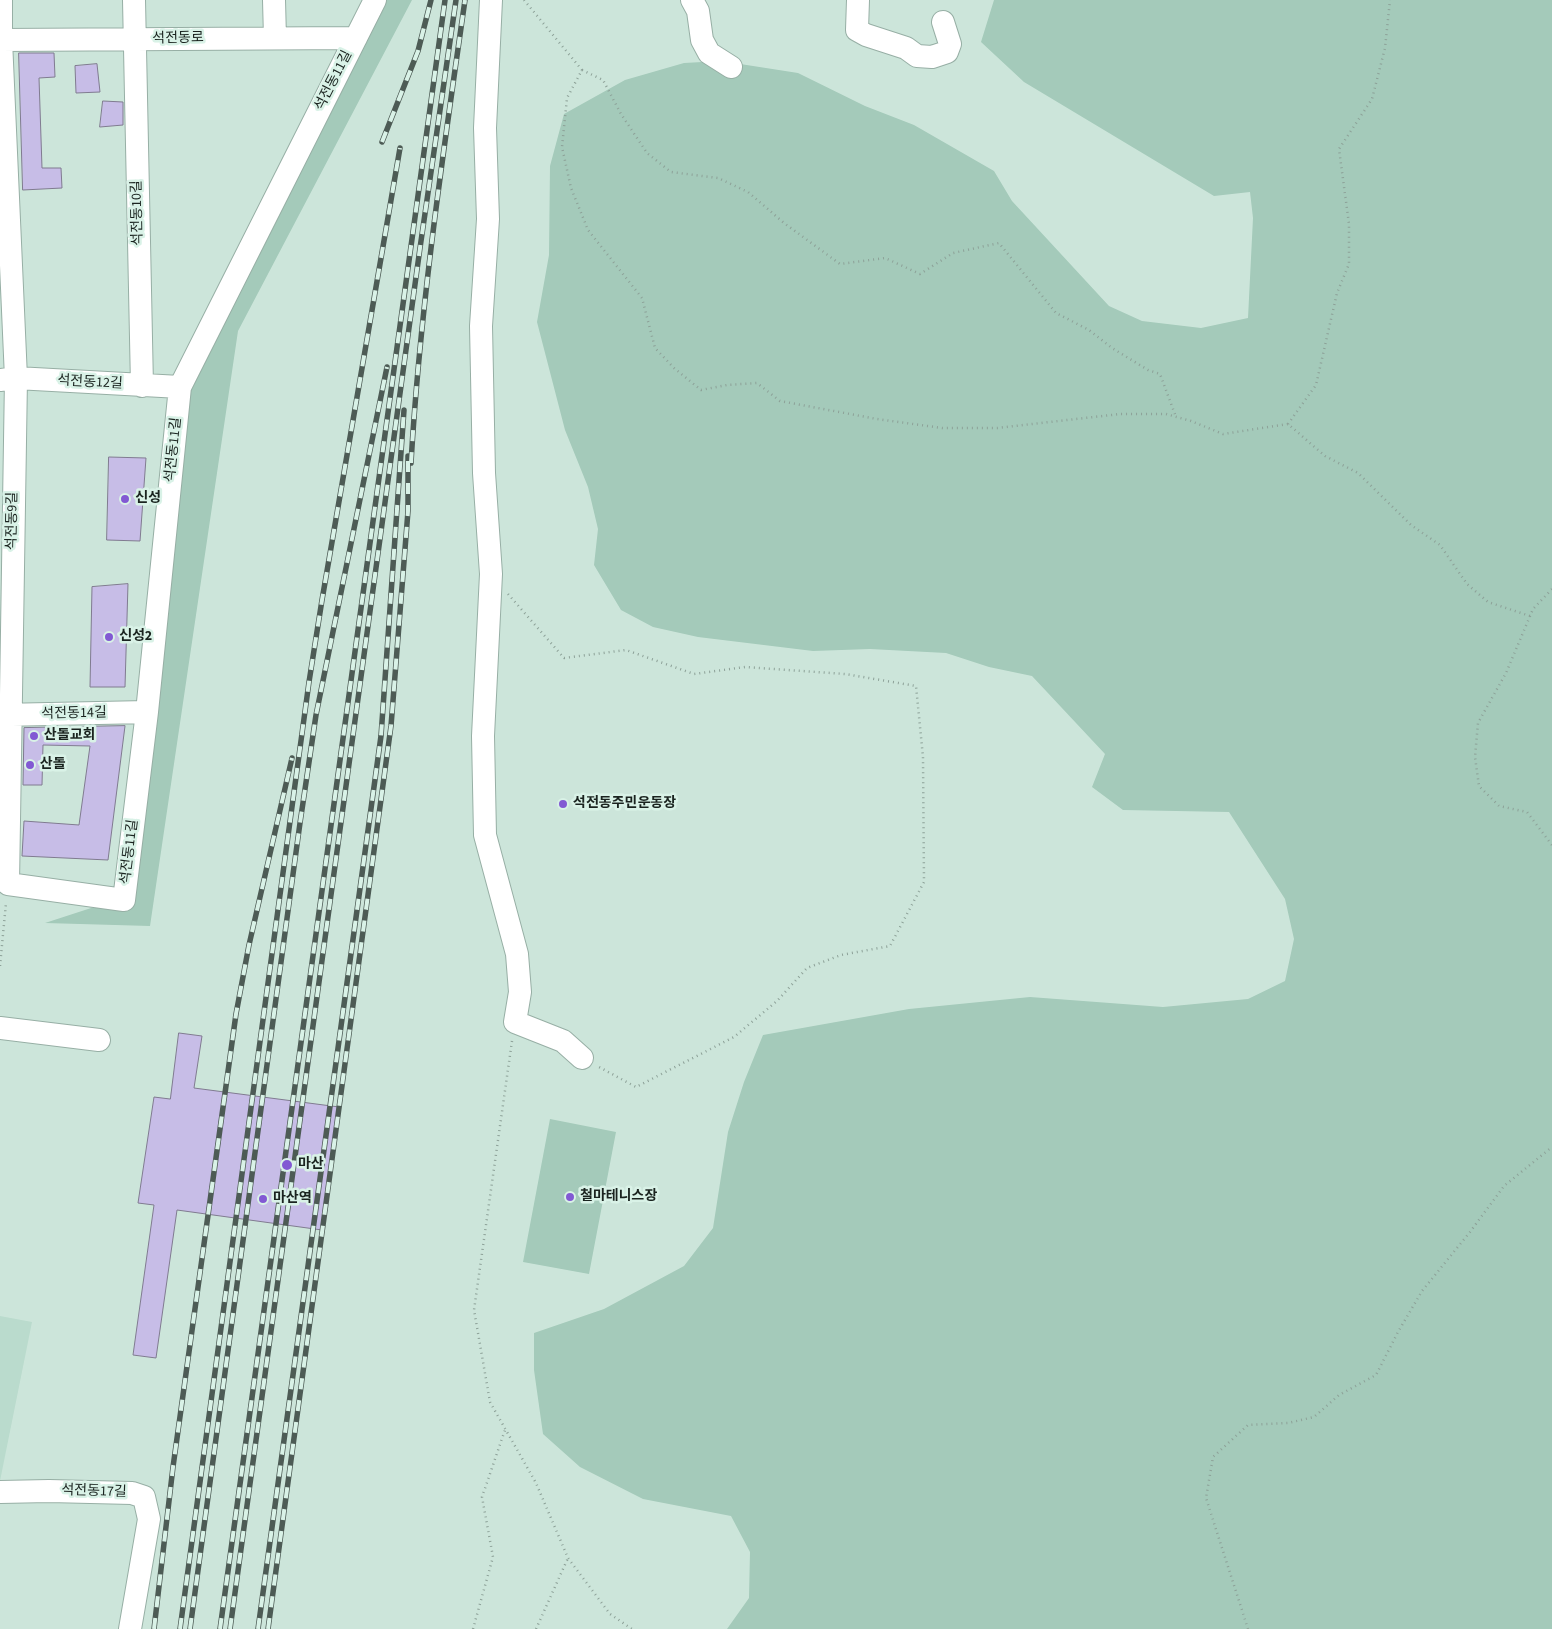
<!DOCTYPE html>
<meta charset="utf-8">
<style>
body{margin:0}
canvas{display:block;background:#cce5da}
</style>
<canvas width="1552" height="1629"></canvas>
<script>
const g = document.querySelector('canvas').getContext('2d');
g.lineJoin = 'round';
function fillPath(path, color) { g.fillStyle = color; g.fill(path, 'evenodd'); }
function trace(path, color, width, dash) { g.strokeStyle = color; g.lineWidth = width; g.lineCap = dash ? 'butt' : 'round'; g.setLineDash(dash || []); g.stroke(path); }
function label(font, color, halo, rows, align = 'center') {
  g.font = font + ' "Source Sans 3","Noto Sans KR",sans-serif'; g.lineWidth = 5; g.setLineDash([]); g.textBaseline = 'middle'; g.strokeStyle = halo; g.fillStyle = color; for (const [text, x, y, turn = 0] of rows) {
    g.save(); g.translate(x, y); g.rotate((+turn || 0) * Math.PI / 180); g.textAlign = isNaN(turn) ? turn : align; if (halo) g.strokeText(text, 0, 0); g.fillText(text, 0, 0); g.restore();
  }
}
fillPath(new Path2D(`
 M0 1316 32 1322 0 1481Z`), '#badbcd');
fillPath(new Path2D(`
 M379 0H412L238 331 150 926 45 923 128 896 191 368Z
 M994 0H1552V1629H727L749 1598 750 1552 731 1516 643 1499 580 1467 543 1434 534 1370V1333L604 1309 684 1266 713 1228 728 1132 744 1082 763 1035 909 1009 1030 997 1163 1007 1248 999 1285 981 1294 939 1285 899 1229 812 1123 810 1092 787 1105 754 1032 676 989 667 946 653 870 649 813 651 698 637 653 627 621 610 594 565 598 529 588 487 565 430 537 322 549 255 550 166 564 114 625 80 684 63 721 61 798 73 865 106 914 125 994 171 1012 201 1109 306 1142 321 1201 328 1248 318 1253 218 1250 192 1214 196 1024 82 981 42Z
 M550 1119 616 1132 589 1274 523 1262Z`), '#a4caba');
const building = new Path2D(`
 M19 53H54L55 77 39 78 42 168H61L62 188 23 190Z
 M97 64 100 92 76 93 75 66Z
 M103 101 123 102V125L100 127Z
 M109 457 146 458 140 541 107 540Z
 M128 584 125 687H90L92 587Z
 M125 726 108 860 22 856 24 821 79 825 90 746 43 745 42 785H23L24 728Z
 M179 1033 202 1036 194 1088 339 1107 322 1230 177 1210 156 1358 133 1355 154 1205 138 1203 154 1097 170 1099Z`);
fillPath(building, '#c7bde7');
trace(building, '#807b90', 1);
const minor = new Path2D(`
 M1 0V40L16 378 8 884 124 900 147 712 180 387 375 0
 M134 0 142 386
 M274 0 275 38
 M491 0 485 128 488 219 481 326 484 473 491 574 483 736 485 835 517 954 520 992 515 1022 563 1041 582 1058
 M692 0 698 11 702 40 709 53 731 67
 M858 0 857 30 866 35 906 48 917 56 932 57 947 52 950 44 943 22
 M0 40 356 38
 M0 380 16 378 180 387
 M0 715 147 712
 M0 1028 99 1040
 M0 1492 49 1491 132 1493 144 1497 149 1519 130 1629`);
trace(minor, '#97afa5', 24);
trace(new Path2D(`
 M524 0 582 70 567 98 562 147 571 188 588 230 642 298 655 348 674 368 701 390 727 385 757 383 780 401 877 419 942 428H997L1120 414H1166L1191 421 1223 434 1288 424 1325 456 1358 473 1411 525 1440 545 1467 584 1488 602 1530 616
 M582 70 603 80 621 114 647 153 671 172 718 178 748 192 784 223 840 264 885 258 920 274 953 253 999 243 1056 313 1089 330 1112 348 1148 370 1160 374 1176 417
 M1288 424 1316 385 1337 293 1349 264V224L1339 149 1372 99 1385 48 1390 0
 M1552 589 1533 609 1506 673 1478 723 1475 757 1479 786 1499 806 1527 812 1552 845
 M508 594 564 658 626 650 694 674 745 667 845 674 916 686 923 757 924 882 890 946 841 955 807 968 777 1001 734 1037 636 1087 599 1067
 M0 966 6 903
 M512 1041 474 1310 490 1402 536 1483 568 1558 610 1614 632 1629
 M473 1629 493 1557 482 1497 505 1430
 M536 1629 568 1558
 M1248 1629 1206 1498 1213 1457 1248 1425 1288 1423 1314 1417 1339 1395 1376 1375 1398 1332 1422 1291 1470 1232 1504 1186 1552 1147`), '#8da198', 2.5, [1, 4]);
trace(minor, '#fff', 22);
const rail = new Path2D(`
 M382 142 418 51 431 0
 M411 463C420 308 443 154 465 0
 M154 1629 173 1467 236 1014 249 945 292 758
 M180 1629 309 682 322 600 400 148
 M190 1629 300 823 316 715 387 367
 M220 1629 445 0
 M230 1629 420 248 456 0
 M258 1629 381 736 404 410
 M268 1629 391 726 408 511V456`);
trace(rail, '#4d5b55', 5.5);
trace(rail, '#d9f2e7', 4, [11]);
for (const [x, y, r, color] of [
 [125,499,5,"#8259d3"],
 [109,637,5,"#8259d3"],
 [34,736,5,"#8259d3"],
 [30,765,5,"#8259d3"],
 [563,804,5,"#8259d3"],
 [287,1165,6,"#8259d3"],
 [570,1197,5,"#8259d3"],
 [263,1199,5,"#8259d3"]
]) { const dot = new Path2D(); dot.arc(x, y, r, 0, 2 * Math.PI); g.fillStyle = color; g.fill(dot); trace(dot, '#d9f2e7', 2); }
label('14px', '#1a231f', '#d9f2e7', [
 ["석전동로",178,39,-1],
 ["석전동11길",334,81,-63],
 ["석전동10길",138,213,-91],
 ["석전동12길",90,383,3],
 ["석전동11길",174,450,-84],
 ["석전동9길",13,521,-89],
 ["석전동14길",74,714,-1],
 ["석전동11길",130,852,-83],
 ["석전동17길",94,1492,2]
]);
label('bold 14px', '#1a231f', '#d9f2e7', [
 ["신성",135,499],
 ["신성2",119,637],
 ["산돌교회",44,736],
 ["산돌",40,765],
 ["석전동주민운동장",573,804],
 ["마산",298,1165],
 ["철마테니스장",580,1197],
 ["마산역",273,1199]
], 'left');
</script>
